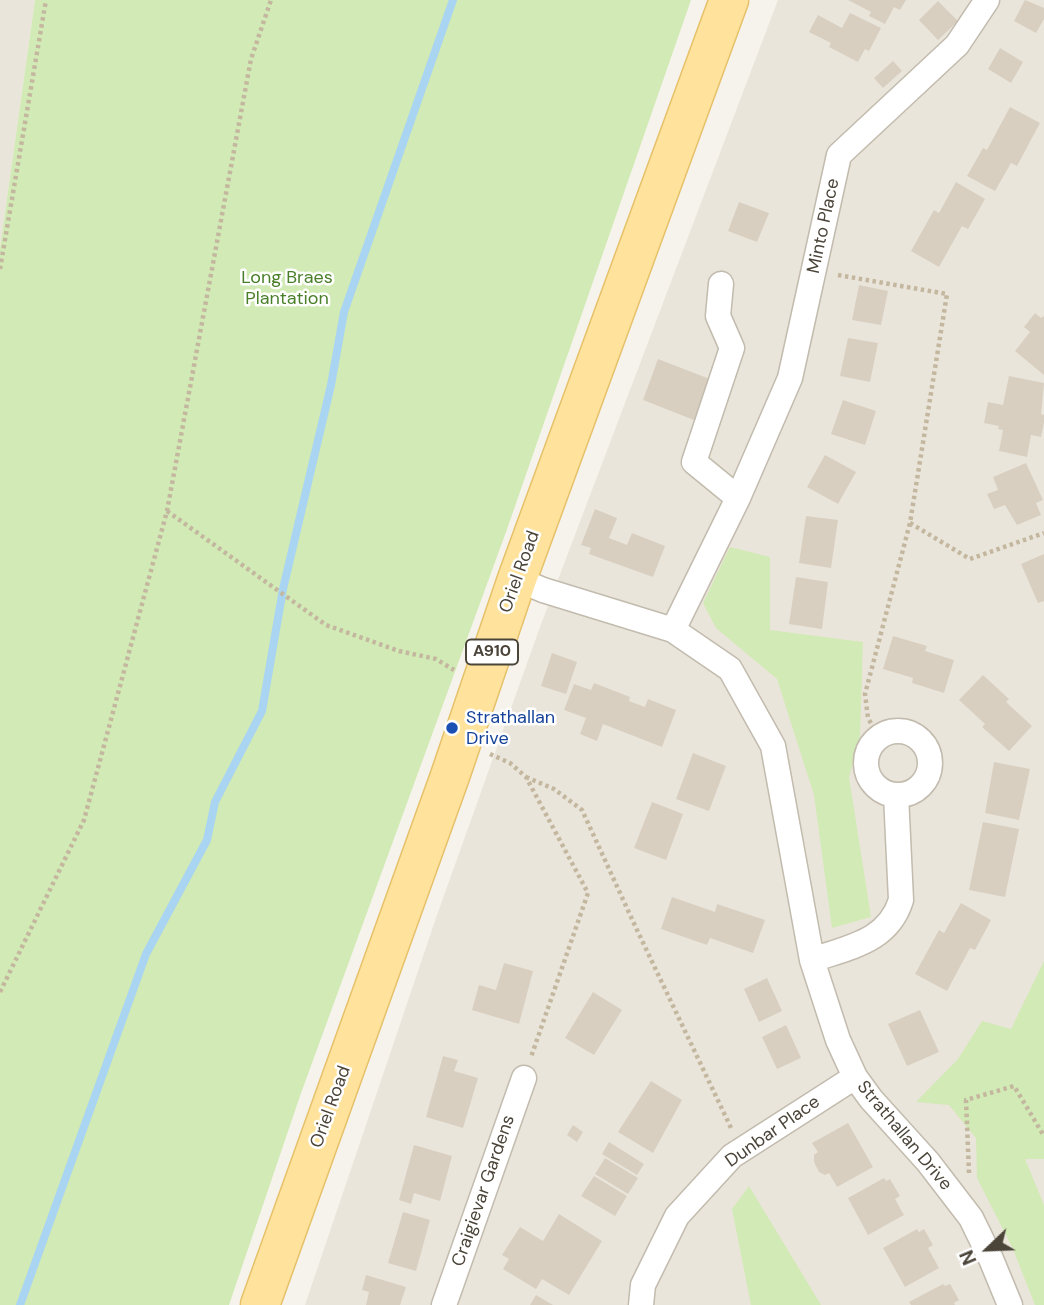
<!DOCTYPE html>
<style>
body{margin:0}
#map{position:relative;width:1044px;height:1305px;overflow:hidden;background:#f6f3ec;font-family:"DM Sans",sans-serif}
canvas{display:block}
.north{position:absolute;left:953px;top:1214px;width:70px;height:70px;-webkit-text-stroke:5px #fff;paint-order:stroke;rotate:247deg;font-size:19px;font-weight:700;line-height:28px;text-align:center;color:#4b4439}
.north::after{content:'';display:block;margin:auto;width:24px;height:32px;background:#4b4439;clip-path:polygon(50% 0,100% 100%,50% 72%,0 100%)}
</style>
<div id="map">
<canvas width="1044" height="1305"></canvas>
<div class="north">N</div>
</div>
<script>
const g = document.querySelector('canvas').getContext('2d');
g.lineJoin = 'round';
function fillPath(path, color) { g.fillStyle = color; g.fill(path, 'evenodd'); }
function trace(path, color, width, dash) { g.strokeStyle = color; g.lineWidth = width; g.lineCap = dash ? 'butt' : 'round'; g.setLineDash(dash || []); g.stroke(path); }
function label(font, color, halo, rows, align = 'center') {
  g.font = font + ' "DM Sans",sans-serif'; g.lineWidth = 5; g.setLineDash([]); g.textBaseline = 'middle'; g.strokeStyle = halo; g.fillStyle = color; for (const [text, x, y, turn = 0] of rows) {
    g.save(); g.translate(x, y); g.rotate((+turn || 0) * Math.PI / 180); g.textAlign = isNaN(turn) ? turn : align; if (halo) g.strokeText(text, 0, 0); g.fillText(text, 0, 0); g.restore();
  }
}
fillPath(new Path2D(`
 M0 0H35L0 248Z
 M778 0H1044V1305H305L437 915 540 627Z`), '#eae5da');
fillPath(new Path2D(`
 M35 0H691L506 532 300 1096 229 1305H0V248Z
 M730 547 770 557V630L863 642 860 737 849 777 871 917 832 928 814 795 777 679 716 628 703 603Z
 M1044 961V1159H1025L1044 1205V1305H1035L1013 1249 977 1178 976 1138 949 1105 916 1102 958 1059 982 1021 1011 1029Z
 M749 1186 821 1305H751L732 1209Z`), '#d2eab5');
trace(new Path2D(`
 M20 1305 146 954 207 840 215 802 262 711 283 589 331 385 344 312 453 0`), '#a9d4f2', 8);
fillPath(new Path2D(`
 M848 0H906L900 10 894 7 885 24 869 16 871 12Z
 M1025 0 1044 8V19L1036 33 1014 21Z
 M938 1 958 21 938 40 919 20Z
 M850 13 881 28 869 51 865 49 858 62 829 47 831 43 809 32 818 15 842 28Z
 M1000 48 1023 62 1011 83 988 69Z
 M893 61 902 71 883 88 874 78Z
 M1010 107 1040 123 1017 166 1011 163 995 191 967 176 983 148 987 150Z
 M956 182 985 199 968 229 962 226 939 267 911 251 934 210 939 213Z
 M739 202 769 213 757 242 728 231Z
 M859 285 888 291 881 325 852 320Z
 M1035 313 1041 318 1044 316V375L1015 351 1030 332 1024 327Z
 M848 338 878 343 870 382 840 376Z
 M658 359 715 381 699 422 643 400Z
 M1009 376 1044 383 1041 414 1044 415V423L1041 437 1031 435 1027 457 999 451 1003 430 998 429 999 426 984 423 988 402 1003 405Z
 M843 400 876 411 865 445 831 434Z
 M825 455 856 472 838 504 807 487Z
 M1026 463 1043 500 1036 503 1041 515 1017 525 1005 505 994 509 987 494 998 490 993 477Z
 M595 509 617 518 609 538 627 545 632 533 665 546 653 577 589 554 591 548 581 545Z
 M806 516 838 520 831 568 799 563Z
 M1044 554V601L1038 603 1021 564Z
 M796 577 828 582 822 629 789 624Z
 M893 636 927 646 925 651 954 660 944 693 912 683 913 678 883 669Z
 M552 653 577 662 566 694 541 686Z
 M983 675 1009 699 1006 702 1032 726 1009 751 982 727 985 724 959 700Z
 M594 683 630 697 629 701 645 707 648 699 676 710 662 747 603 724 597 741 580 734 586 718 564 710 574 684 591 690Z
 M693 753 726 766 709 811 676 799Z
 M994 762 1030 769 1019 820 985 813Z
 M652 802 683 814 666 860 634 848Z
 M983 822 1019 829 1005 897 969 890Z
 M672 897 715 912 717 904 765 920 753 953 710 938 707 945 661 929Z
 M961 903 991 920 975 950 970 948 947 991 915 974 939 930 944 933Z
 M504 963 533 971 519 1024 472 1010 479 985 496 990Z
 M767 978 782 1011 759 1022 744 989Z
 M593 992 622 1010 594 1055 565 1038Z
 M920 1010 939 1052 907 1066 888 1024Z
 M786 1025 801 1058 777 1069 762 1037Z
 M443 1056 458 1060 454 1071 478 1078 463 1128 426 1117Z
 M651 1081 682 1100 653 1153 618 1132Z
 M848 1123 873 1167 837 1187 829 1173 825 1175 819 1172 814 1162V1155L818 1152 812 1143Z
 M573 1125 583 1132 577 1142 567 1135Z
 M609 1142 644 1164 637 1175 602 1154Z
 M414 1145 452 1156 440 1201 414 1193 411 1204 399 1200Z
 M605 1158 638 1178 628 1194 595 1174Z
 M594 1176 627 1196 615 1216 581 1196Z
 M884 1178 886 1181 890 1179 900 1196 895 1199 904 1215 868 1235 848 1198Z
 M403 1212 430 1220 416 1271 388 1263Z
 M559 1214 602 1241 569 1295 542 1279 536 1289 503 1269 509 1259 502 1255 520 1227 543 1241Z
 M917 1229 919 1232 924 1229 933 1245 928 1248 939 1268 905 1287 883 1248Z
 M366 1275 406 1287 400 1305H366L369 1292 362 1290Z
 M943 1284 945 1286 950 1284 959 1300 954 1303 955 1305H911L909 1302Z
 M536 1295 553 1305H530Z`), '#d8cfc1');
const street = new Path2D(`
 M721 284 718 316 732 348 694 462 738 498
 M517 579 543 590 673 630 730 669 773 746 812 960 838 1040 855 1077 871 1099 928 1162 971 1218 991 1259 1010 1305
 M673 630 738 498 790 378 839 155 957 45 987 0
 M866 763a32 32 0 1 1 64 0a32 32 0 1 1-64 0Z
 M812 960C849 947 888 942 901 900L896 795
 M444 1305 524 1078
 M641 1305 643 1285 677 1216 732 1156 855 1077`);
const primary = new Path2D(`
 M260 1305 450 776 517 579 729 0`);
trace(street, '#c2bbae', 27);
trace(primary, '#e6c16a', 41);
trace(new Path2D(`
 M0 269 46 0
 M838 275 947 294 910 523 865 694 868 718 879 737
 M167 511 326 625 399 651 436 659 454 670
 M910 523 970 559 1044 533
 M490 754 510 763 526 777 588 893 531 1057
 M526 777 554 789 582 810 637 930 732 1130
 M0 992 84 820 167 511 251 59 271 0
 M969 1173 966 1100 1014 1086 1044 1136`), '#c4b79f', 4.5, [3.5, 3.5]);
trace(street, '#fff', 24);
trace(primary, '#ffe39c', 38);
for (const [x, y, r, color] of [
 [452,728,7,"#1a4fb4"]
]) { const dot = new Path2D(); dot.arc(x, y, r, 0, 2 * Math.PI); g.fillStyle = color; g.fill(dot); trace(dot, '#fff', 2.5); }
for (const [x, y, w] of [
 [492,652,52]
]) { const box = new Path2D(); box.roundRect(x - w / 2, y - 12.5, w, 25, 5); g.fillStyle = '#fff'; g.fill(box); trace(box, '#4b4439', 2); }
label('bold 16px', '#4b4439', null, [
 ["A910",492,652]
]);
label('18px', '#4b4439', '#fff', [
 ["Minto Place",824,226,-78],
 ["Oriel Road",520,572,-70],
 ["Oriel Road",331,1107,-70],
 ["Dunbar Place",773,1132,-35],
 ["Strathallan Drive",904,1136,50],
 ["Craigievar Gardens",484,1191,-71]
]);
label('18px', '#4a7f2a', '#fff', [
 ["Long Braes",287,278],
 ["Plantation",287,299]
]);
label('18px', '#164399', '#fff', [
 ["Strathallan",466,718],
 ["Drive",466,739]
], 'left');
</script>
